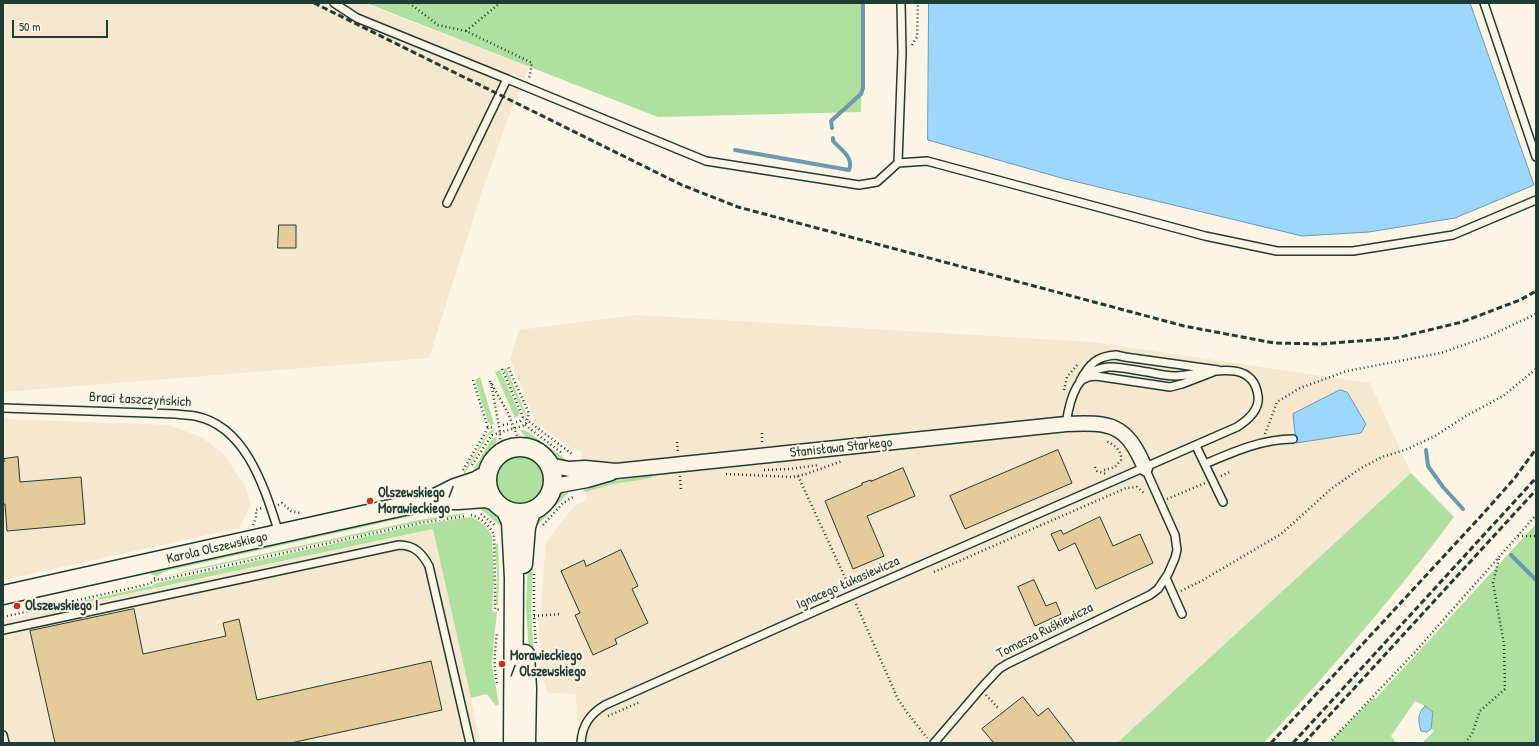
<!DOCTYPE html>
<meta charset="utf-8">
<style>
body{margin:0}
#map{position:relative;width:1539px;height:746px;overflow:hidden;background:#fcf5e5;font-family:"Patrick Hand",sans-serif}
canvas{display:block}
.frame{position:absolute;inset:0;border:4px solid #1f3d34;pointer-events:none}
.scale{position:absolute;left:12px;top:20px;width:96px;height:18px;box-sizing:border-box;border:2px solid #1f3d34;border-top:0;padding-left:5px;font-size:12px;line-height:14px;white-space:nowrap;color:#1f3d34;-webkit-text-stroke:3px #fcf5e5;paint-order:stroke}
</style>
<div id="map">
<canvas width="1539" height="746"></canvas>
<div class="frame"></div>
<div class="scale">50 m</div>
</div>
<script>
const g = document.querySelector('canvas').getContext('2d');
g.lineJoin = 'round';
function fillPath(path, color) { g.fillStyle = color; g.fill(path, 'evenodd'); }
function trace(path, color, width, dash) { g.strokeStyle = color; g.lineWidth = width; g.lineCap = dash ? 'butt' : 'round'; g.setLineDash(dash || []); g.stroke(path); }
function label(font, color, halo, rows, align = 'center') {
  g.font = font + ' "Patrick Hand",sans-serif'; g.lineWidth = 4; g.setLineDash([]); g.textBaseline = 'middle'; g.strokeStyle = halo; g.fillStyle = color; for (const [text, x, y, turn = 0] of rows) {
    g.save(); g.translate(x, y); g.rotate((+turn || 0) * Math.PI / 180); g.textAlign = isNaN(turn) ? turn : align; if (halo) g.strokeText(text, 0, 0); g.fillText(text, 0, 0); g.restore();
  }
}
fillPath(new Path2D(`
 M3 3H363L529 67 514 102 481 194 429 358 3 392Z
 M637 315 1093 342 1370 383 1411 473 1117 743H578L576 694 549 693 546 689 542 675 539 627 546 543 548 539 572 509 576 505 587 500 581 451 573 450 536 423 510 359 519 330Z
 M3 419 169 425 201 437 223 453 245 486 251 505 239 528 3 580Z
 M434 529 471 698 480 743H3V621Z`), '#f5e8ce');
fillPath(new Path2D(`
 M366 3H863L861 112 658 117Z
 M506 368 525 411 526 418 503 369Z
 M500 370 520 414 515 418 495 372Z
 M480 377 494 424 491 425 488 422 475 380Z
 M496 429 487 437 466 471 463 481 464 472 485 437 490 431Z
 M520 430H524L528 432 564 458 567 462 556 461 543 450 528 441Z
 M497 436 495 449 483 468 470 476 491 440Z
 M493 480a27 27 0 1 1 54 0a27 27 0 1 1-54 0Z
 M1411 473 1454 517C1395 596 1330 670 1264 743H1117Z
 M652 475V478L613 484 585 492 583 489 582 486Z
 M570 489 568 493 535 528 537 517 550 505 559 493Z
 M462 503 463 508 417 515 193 565 166 571 157 576 150 574 160 568 414 511Z
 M477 506C491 506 493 505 503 517V528Z
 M465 513 463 515 419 522 163 577 194 569 419 520Z
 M470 517C478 519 489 528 492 536L494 579 492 610 494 612H497L493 648 492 666 499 704 496 706 487 694 471 698 433 529 28 615 64 605 151 586 157 583 418 525Z
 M1536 524V743H1422L1434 731 1431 729 1433 712 1425 706 1415 701 1391 736 1396 743H1329L1374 697 1375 699Z
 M529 541H532L534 543 531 611 534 656 530 670 526 606Z
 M498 543 499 575 498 606 496 604 497 575 495 545Z`), '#afe09f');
const water = new Path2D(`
 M929 3H1470L1534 185 1455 218 1369 232 1302 236 1065 179 928 140Z
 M1340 390 1347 392 1366 424 1361 433 1296 443 1293 414Z
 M1425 706 1433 712 1431 729 1427 732 1421 731C1418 720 1417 714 1425 706Z`);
fillPath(water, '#9dd7fe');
trace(water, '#6b99ad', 1);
trace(new Path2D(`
 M832 128 831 121 861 94 863 88V3
 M735 150 849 170C854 157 841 150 833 141V138
 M1426 450 1428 466 1443 487 1463 509
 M1511 555 1536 580`), '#6b99ad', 4);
const building = new Path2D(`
 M279 225H296V248H278Z
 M1058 450 1072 483 965 529 950 496Z
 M18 457 20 482 81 477 85 524 7 531 5 504H3V462H4V459Z
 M903 468 915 496 867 516 884 556 853 569 825 501 862 485V483L871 480V481Z
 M1100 517 1113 546 1140 534 1153 563 1096 589 1075 543 1059 551 1051 534 1061 530 1063 534Z
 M621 550 638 586 632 589 648 623 615 639 617 644 593 655 575 615 580 613 561 571 584 560 586 566Z
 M1034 580 1046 606 1056 602 1061 614 1035 626 1018 587Z
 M134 609 143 654 226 636 223 623 239 619 257 700 431 661 442 710 291 743H55L30 631Z
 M1023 697 1038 716 1048 708 1075 743H994L982 729Z`);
fillPath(building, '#e5cb9a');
trace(building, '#1f3d34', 1);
const service = new Path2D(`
 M334 3 357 18 507 79 447 203
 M1484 3 1536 157
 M507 79 706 161 859 185 877 182 898 163 902 53 901 3
 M898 163 927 161 1205 236 1277 251H1353L1453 235 1536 200
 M1116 355 1125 357 1218 370 1182 384 1170 387 1096 376 1088 377 1080 381C1089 364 1097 356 1116 355Z
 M3 408 176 414C182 415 189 415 195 416 247 426 265 490 279 533
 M1196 446 1223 502
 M1205 464C1233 452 1262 439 1293 439
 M1166 578 1182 614
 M3 630 399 545C414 545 422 553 429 566L470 743
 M3 735 5 743
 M581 743C582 725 590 714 605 705L818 610 1237 427C1248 420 1260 410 1258 396 1253 355 1202 375 1176 376 1167 376 1157 374 1148 372 1137 371 1120 366 1109 367 1077 370 1070 397 1066 424
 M934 743 983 686 999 669 1007 664 1150 595 1158 589 1168 574 1175 558 1177 550 1175 535 1145 468`);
const minor = new Path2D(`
 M549 465 569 469 585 468 616 471 1066 424C1112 422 1126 424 1145 468
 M552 489 560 485 587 480 611 473`);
const tertiary = new Path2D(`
 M487 480a33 33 0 1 1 66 0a33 33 0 1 1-66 0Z
 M434 500H458L486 498 492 500
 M506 511 511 522 514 578 513 743
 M523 564 526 527 531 512
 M3 595 431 500 455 488 476 481 487 475
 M525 654 527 688 526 743`);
trace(service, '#1f3d34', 10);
trace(minor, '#1f3d34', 17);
trace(tertiary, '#1f3d34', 21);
trace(new Path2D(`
 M409 3 438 25 466 31 532 63 529 79
 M466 31 500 3
 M912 45 917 37 918 3
 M502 369 523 417 568 451 573 455
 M473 380 488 428
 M490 381 508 413 517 436 524 447
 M491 383 500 432V453
 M1064 390 1067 377 1077 365
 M516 422 520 421 523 417
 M503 425 508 424
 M525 425 562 453
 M762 433V444
 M1265 434 1277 402 1300 388 1347 371 1441 353 1489 336 1536 314
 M677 442 678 453
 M472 465 492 435 525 425C528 420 529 417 528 411L508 367
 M1095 467 1097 471 1106 474
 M463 470 488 428 495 427
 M764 470 789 469 819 465
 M1104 470 1115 467 1121 460C1122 450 1114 445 1106 441
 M726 474 793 477 806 474 842 461
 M680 476 681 490
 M798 476 849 586
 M1221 476 1232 471
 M1167 499 1205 483
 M278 505 282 503 291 511 300 513
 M481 514 496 526
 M471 515C480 517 491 527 494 535L495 581V609L500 610
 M253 525 256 518V510L262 508
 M543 525 563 503 575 496
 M1518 536H1536
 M934 572 1126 488 1137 487 1145 494
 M534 574V616L536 645
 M154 578 160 580 165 579 420 523 466 516
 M1181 591 1203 580 1281 534 1331 489 1361 468 1382 457 1405 450 1435 436 1466 416 1503 396 1536 369
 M856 604 898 699 906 711 927 738
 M534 616 560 614
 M3 617 149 584 157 579
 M497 683C493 666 495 650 497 633
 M986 695 999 709
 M608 716 640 702
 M1329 743 1415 652 1536 515
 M1465 743 1472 734 1480 711 1505 689 1504 644 1493 583 1499 558`), '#1f3d34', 2.5, [1, 3]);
trace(service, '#fcf5e5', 7);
trace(minor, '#fcf5e5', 14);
trace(tertiary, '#fcf5e5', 18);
trace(new Path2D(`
 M314 3 682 185 738 207 1184 326 1274 343 1321 344 1396 338 1462 322 1520 300 1536 291
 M1271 743 1481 516 1514 479 1536 449
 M1293 743 1536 478
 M1304 743 1536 490`), '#1f3d34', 3, [6, 3]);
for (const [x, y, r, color] of [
 [370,501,4,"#c8321e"],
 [17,606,4,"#c8321e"],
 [502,664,4,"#c8321e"]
]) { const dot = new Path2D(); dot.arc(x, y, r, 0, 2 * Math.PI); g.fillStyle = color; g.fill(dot); trace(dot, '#fcf5e5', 1.5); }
label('14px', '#1f3d34', '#fcf5e5', [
 ["Braci Łaszczyńskich",140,400,3],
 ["Stanisława Starkego",841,448,-6],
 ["Karola Olszewskiego",217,548,-13],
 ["Ignacego Łukasiewicza",848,583,-24],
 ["Tomasza Ruśkiewicza",1045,631,-27]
]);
label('bold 14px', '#1f3d34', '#fcf5e5', [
 ["Olszewskiego /",378,493],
 ["Morawieckiego",378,509],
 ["Olszewskiego I",25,606],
 ["Morawieckiego",510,656],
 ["/ Olszewskiego",510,672]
], 'left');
</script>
